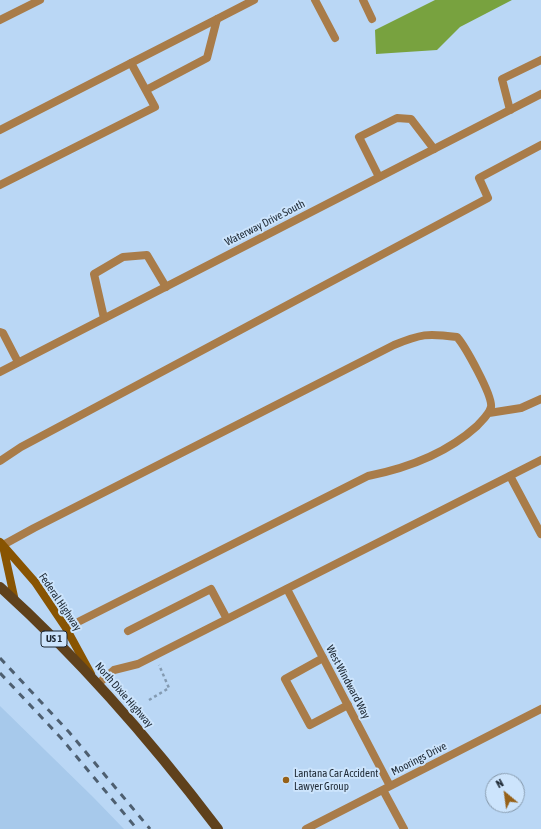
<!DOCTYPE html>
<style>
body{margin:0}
#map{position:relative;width:541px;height:829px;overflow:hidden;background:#bad7f5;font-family:"Asap Condensed",sans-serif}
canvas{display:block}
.north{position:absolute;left:485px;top:773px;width:40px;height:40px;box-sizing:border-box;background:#cce4fc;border:1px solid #8699ac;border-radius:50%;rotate:331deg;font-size:11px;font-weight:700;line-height:16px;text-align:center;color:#1d2833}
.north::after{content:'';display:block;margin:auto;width:14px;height:18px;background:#966118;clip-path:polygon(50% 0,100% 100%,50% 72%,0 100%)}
</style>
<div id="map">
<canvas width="541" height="829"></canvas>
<div class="north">N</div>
</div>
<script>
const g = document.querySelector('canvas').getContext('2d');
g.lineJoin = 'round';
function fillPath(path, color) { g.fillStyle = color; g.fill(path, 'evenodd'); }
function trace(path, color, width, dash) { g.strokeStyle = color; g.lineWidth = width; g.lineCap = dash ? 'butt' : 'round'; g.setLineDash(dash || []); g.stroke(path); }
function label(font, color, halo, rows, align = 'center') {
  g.font = font + ' "Asap Condensed",sans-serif'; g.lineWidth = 4; g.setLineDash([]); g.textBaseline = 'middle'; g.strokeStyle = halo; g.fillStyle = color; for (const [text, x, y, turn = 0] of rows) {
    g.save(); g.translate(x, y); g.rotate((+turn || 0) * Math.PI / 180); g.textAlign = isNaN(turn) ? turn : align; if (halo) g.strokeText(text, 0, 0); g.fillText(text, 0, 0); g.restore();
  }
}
fillPath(new Path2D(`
 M0 706 93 797 124 829H0Z`), '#a7c9eb');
fillPath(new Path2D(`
 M435 0H512L460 27 437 50 376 54 375 30Z`), '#78a23f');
trace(new Path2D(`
 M149 700 169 688 159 665`), '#839ab1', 2.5, [3, 3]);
trace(new Path2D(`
 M315 0 335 38
 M363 0 372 19
 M146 90 207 58 217 19 254 0
 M510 110 502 79 541 60
 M379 177 359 137 397 118 411 119 434 149
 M0 185 155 107 131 63
 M104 318 94 274 123 257 147 255 166 287
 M0 332 3 333 18 362
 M489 413 521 408 541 399
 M0 461 21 447 488 198 479 178 541 145
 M3 545 34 528 394 345C421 334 427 333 457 337 465 346 493 396 491 407 489 415 482 420 477 426 446 454 408 468 368 476L66 628
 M128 631 211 589 227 619
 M323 658 285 679 310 725 348 705
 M99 683 114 670 138 664 541 460`), '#a97c49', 8);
trace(new Path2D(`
 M0 20 40 0
 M0 130 217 19
 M0 372 541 94
 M510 476 541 534
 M287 589 390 786
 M383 790 404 829
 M306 829 541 709`), '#a97c49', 8);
trace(new Path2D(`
 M0 542 35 582 66 628 91 674
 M3 546 15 601`), '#885402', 8);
trace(new Path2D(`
 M0 587C81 660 152 742 218 829`), '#5f411c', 10);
trace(new Path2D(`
 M0 658 69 732 150 829
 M0 673 61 738 137 829`), '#4e5f70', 3, [7, 7]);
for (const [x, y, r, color] of [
 [286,780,4,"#966118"]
]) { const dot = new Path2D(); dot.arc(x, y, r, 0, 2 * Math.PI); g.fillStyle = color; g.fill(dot); trace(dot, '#cce4fc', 1.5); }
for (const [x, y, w] of [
 [54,639,26]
]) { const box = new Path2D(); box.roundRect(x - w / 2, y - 8, w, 16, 3); g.fillStyle = '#cce4fc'; g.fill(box); trace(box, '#1d2833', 1); }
label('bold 10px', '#1d2833', null, [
 ["US 1",54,639]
]);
label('11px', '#1d2833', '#cce4fc', [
 ["Waterway Drive South",265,223,-27],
 ["Federal Highway",60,602,56],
 ["West Windward Way",348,682,62],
 ["North Dixie Highway",124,695,49],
 ["Moorings Drive",419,759,-27]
]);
label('11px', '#1d2833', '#cce4fc', [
 ["Lantana Car Accident",294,774],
 ["Lawyer Group",294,787]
], 'left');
</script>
